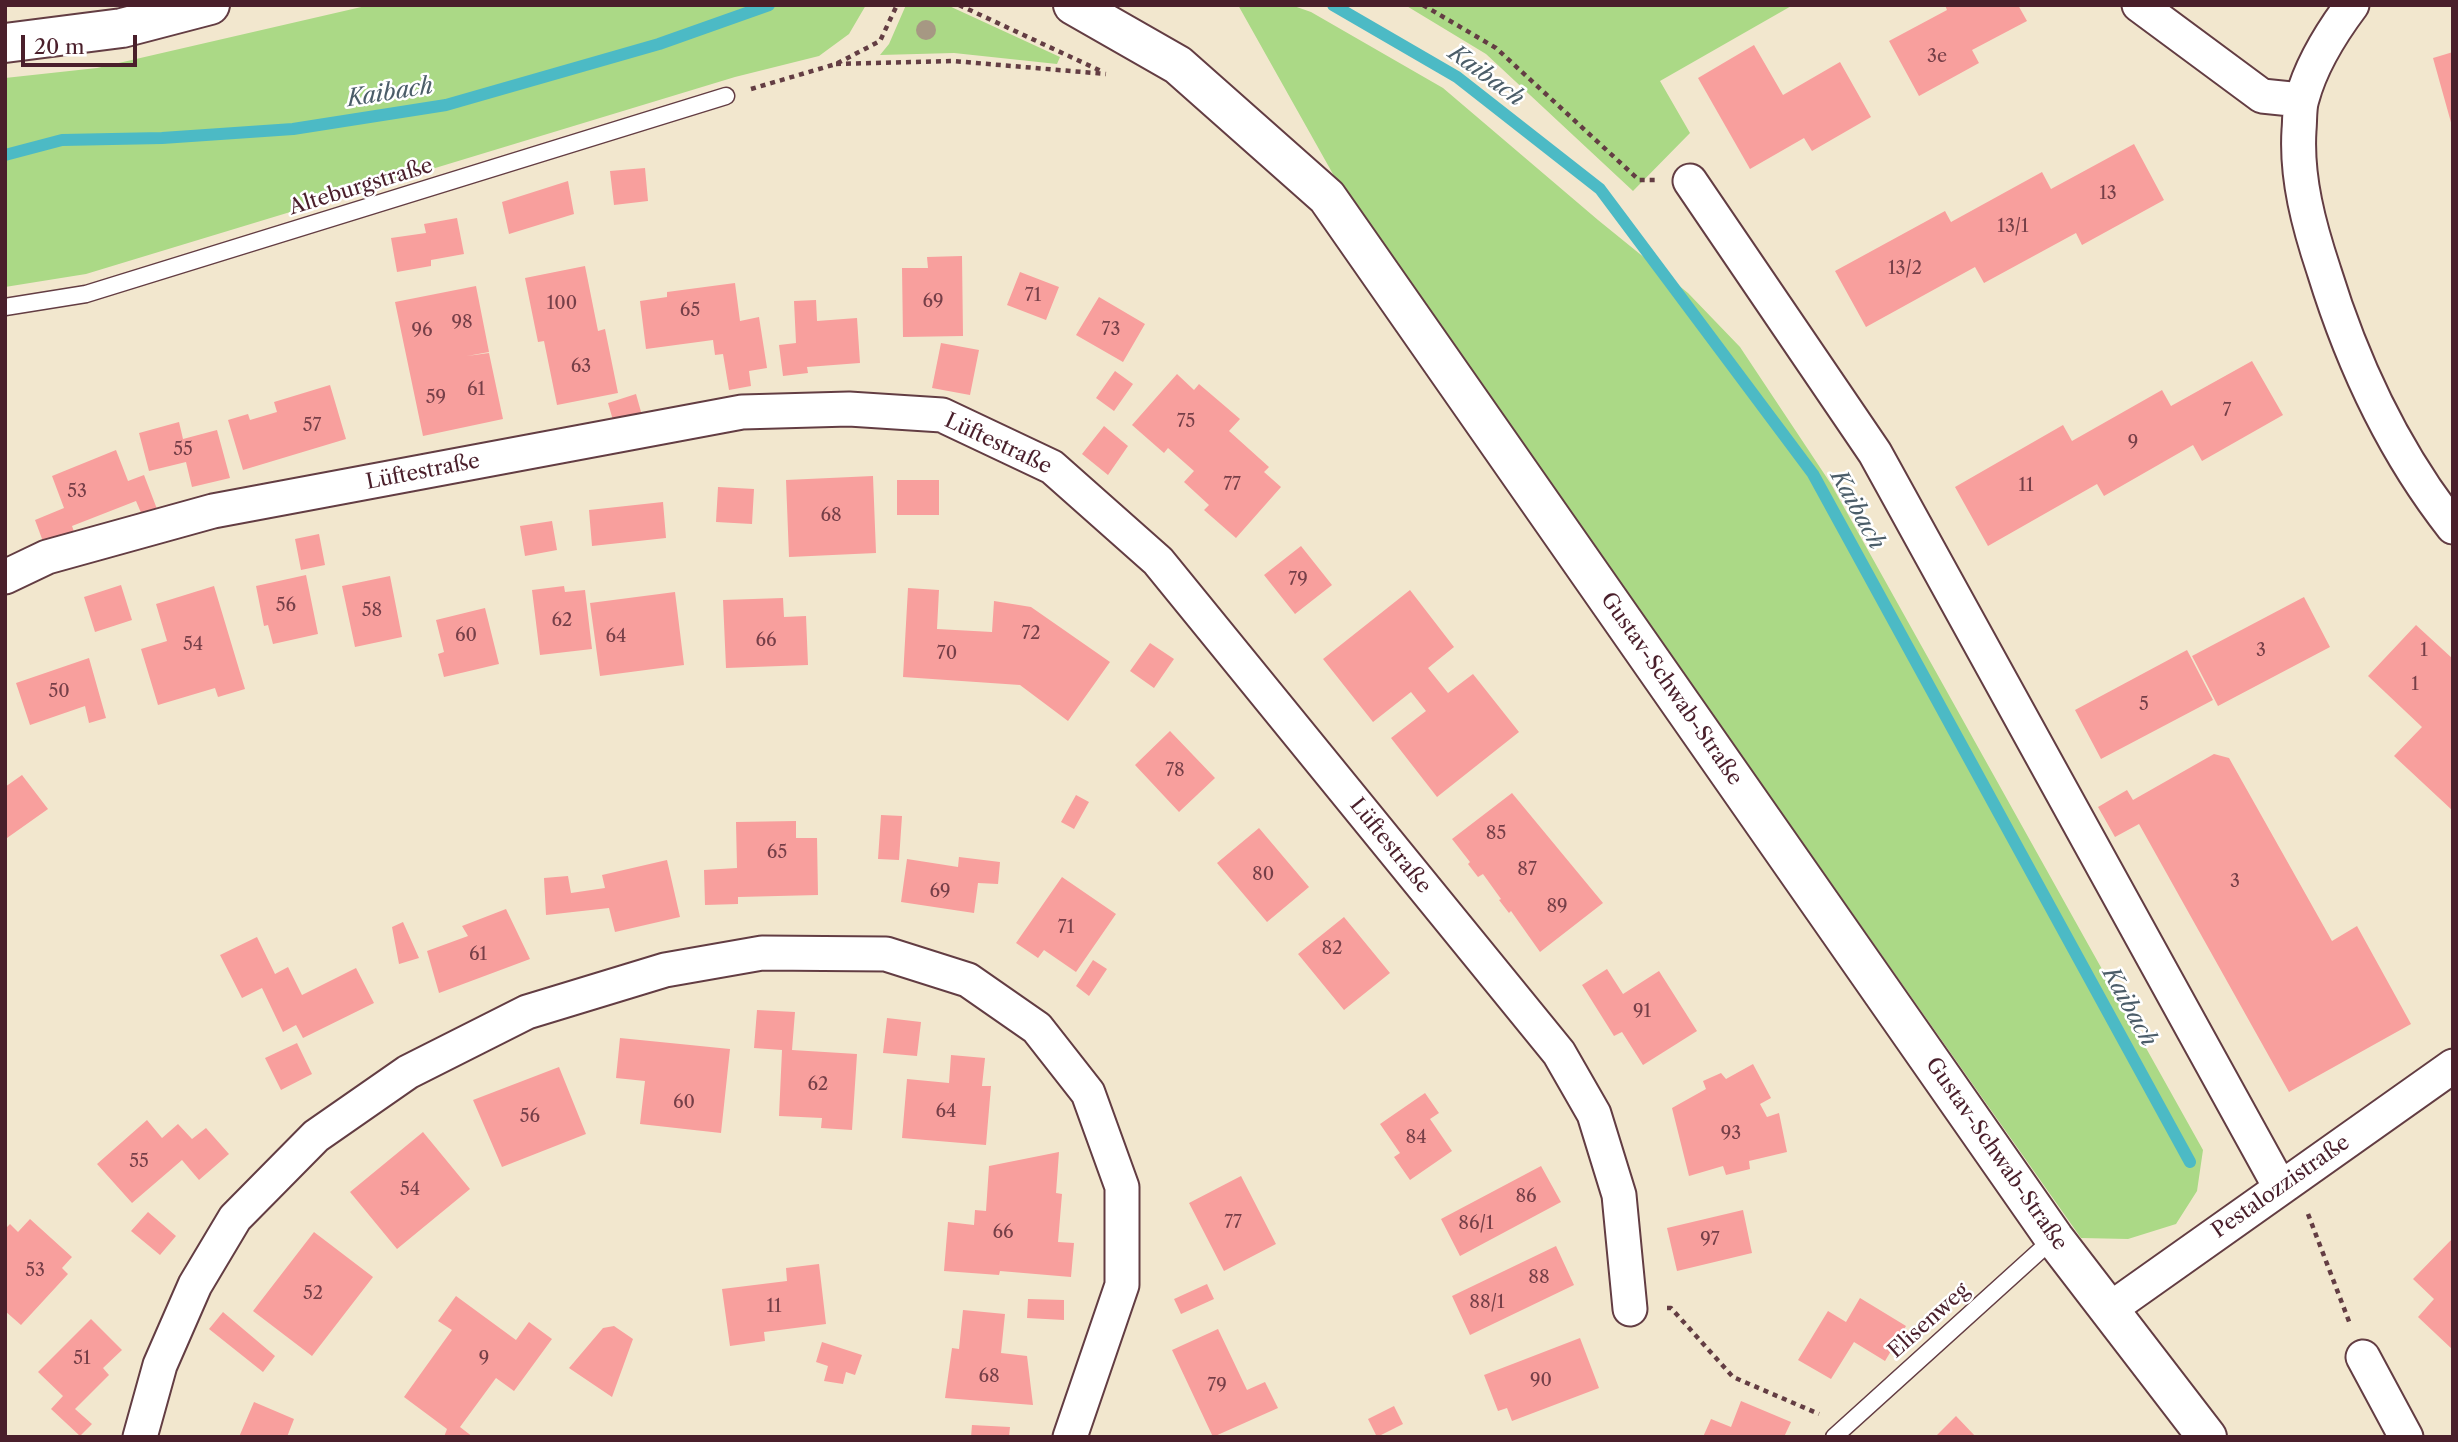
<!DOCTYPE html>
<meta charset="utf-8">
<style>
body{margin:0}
#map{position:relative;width:2458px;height:1442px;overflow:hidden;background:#f2e7ce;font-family:"Libre Caslon Text",serif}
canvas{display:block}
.frame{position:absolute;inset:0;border:7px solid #4a1f2b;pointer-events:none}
.scale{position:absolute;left:21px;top:35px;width:116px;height:32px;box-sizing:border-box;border:4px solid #4a1f2b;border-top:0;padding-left:9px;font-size:21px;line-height:24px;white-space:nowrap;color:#4a1f2b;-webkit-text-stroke:5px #fff;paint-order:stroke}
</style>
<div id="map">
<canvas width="2458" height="1442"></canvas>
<div class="frame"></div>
<div class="scale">20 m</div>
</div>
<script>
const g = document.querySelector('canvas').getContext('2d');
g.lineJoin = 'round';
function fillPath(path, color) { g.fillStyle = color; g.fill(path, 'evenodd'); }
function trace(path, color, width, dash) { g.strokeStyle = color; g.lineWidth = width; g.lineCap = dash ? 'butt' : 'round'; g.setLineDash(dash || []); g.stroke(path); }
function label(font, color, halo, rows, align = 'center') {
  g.font = font + ' "Libre Caslon Text",serif'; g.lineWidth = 5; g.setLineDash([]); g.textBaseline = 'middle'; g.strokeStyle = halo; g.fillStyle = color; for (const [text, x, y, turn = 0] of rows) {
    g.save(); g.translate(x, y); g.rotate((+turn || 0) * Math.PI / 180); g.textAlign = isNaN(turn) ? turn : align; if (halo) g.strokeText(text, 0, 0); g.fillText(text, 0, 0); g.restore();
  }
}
fillPath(new Path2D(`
 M370 5H866L849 34 819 56 735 77 86 274 5 287V78L97 68Z
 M906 5H947L1060 57 1057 64 954 53 880 55 889 44Z
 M1238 5H1291L1311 12 1443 88 1598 220 1688 293 1740 347 1831 484 2203 1150 2197 1191 2176 1224 2128 1239 2081 1238 1338 183Z
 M1405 5H1793L1660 81 1690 133 1633 191 1486 54Z`), '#abd986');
trace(new Path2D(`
 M1333 5 1457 77 1600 189 1813 474 2190 1162
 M5 155 62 140 162 138 293 129 446 105 659 44 769 5`), '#4cbac5', 12);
fillPath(new Path2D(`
 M1945 5H2018L2027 21 1972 50 1979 63 1919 96 1889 41 1947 10Z
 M1754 45 1783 95 1840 62 1871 117 1812 151 1804 138 1750 169 1698 78Z
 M2453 52V126H2452L2433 58Z
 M2134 144 2164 200 2082 245 2076 233 1984 283 1975 267 1866 327 1835 271 1945 211 1951 222 2042 172 2051 189Z
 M645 168 648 201 614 205 610 171Z
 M568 181 574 214 509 234 502 202Z
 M457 218 464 254 431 260V266L397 272 391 238 426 233 424 224Z
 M962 256 963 336 903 337 902 268H928L927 257Z
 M585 266 598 331 605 329 618 393 557 405 544 341 538 342 525 278Z
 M1020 272 1059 287 1046 320 1007 305Z
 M735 283 740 321 759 317 767 368 749 371 751 386 729 390 723 354 715 355 713 340 646 349 640 301 667 297V292Z
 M476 286 489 352 467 356 489 353 503 419 423 436 395 302Z
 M1099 297 1145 324 1123 362 1076 335Z
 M816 300 817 321 857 318 860 363 807 367 808 373 783 376 779 345 796 343 794 301Z
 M941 343 979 350 970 395 932 388Z
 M2252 361 2283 415 2202 461 2193 445 2104 496 2097 484 1988 546 1955 487 2063 425 2072 441 2162 390 2171 406Z
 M1115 371 1133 384 1114 411 1096 398Z
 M1177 374 1194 390 1199 384 1240 419 1229 431 1269 467 1264 472 1281 487 1236 538 1204 510 1209 505 1184 482 1194 471 1168 448 1164 453 1132 425Z
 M330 385 346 439 243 470 228 420 248 414 250 420 277 412 274 402Z
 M636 394 643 419 615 427 608 403Z
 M179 422 183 439 217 430 230 478 192 487 186 462 149 471 139 433Z
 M1104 426 1128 446 1108 475 1082 454Z
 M116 450 128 481 144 475 157 509 142 515 136 501 72 526 78 543 48 555 35 520 64 508 52 476Z
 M873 476 876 553 789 557 786 480Z
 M897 480H939V515H897Z
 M718 487 754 489 752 524 716 522Z
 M663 502 666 538 592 546 589 510Z
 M552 521 557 550 525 556 520 526Z
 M319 534 325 565 301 570 295 539Z
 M1301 546 1332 585 1295 614 1264 575Z
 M306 575 318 634 273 644 268 625 264 626 256 586Z
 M390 576 402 637 355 647 342 586Z
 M121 585 132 620 95 632 84 597Z
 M214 586 245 689 218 697 215 688 158 705 141 649 167 641 156 604Z
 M564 586 565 592 585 590 592 649 540 655 532 590Z
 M908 588 939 590 937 629 992 632 994 601 1031 607 1110 662 1068 721 1020 685 903 677Z
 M1410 590 1454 647 1428 668 1448 693 1473 674 1519 732 1437 797 1391 738 1426 711 1411 692 1373 722 1323 659Z
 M675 592 684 665 600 676 590 603Z
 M2304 597 2330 647 2218 706 2192 656Z
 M783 598 784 617 806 616 808 665 726 668 723 600Z
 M485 608 499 664 444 677 438 654 444 652 436 620Z
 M2416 625 2453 659V811L2394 756 2422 727 2368 676Z
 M1150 643 1174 659 1154 688 1130 671Z
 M2187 650 2213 700 2101 759 2075 710Z
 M89 658 106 718 89 723 85 706 30 725 16 683Z
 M1170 731 1215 778 1179 812 1135 765Z
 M2214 754 2229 758 2332 941 2357 926 2411 1024 2289 1092 2139 824 2115 837 2098 807 2127 790 2133 800Z
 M22 775 48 809 7 838 5 787Z
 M1512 793 1603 903 1540 952 1511 911 1509 913 1499 900 1501 899 1483 874 1478 877 1468 864 1470 862 1452 839Z
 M1076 795 1089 802 1074 829 1061 822Z
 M881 815 902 816 899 860 878 859Z
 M796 821V838H817L818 895 738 897V904L705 905 704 870 737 868 736 822Z
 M1259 828 1309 887 1267 922 1217 863Z
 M959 857 1000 862 998 884 978 883 974 913 901 902 907 859 958 867Z
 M667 860 680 917 615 932 609 908 546 915 544 878 568 876 571 893 605 888 602 875Z
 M1062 877 1116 914 1076 972 1044 950 1038 958 1016 943Z
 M506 909 530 959 439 993 427 951 468 936 462 926Z
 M1344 917 1390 973 1344 1010 1298 954Z
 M403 922 419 958 399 964 392 927Z
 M257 937 275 974 288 967 302 995 356 968 374 1003 303 1038 296 1025 283 1032 262 988 242 998 220 955Z
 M1093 960 1107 969 1089 996 1076 986Z
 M1607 969 1623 994 1659 971 1697 1031 1643 1065 1622 1032 1614 1036 1582 985Z
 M757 1010 795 1012 792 1050 857 1054 852 1130 821 1128 822 1118 779 1116 782 1050 754 1048Z
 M887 1018 921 1022 917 1056 883 1053Z
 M620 1038 730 1049 721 1133 640 1124 645 1081 616 1078Z
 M297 1043 312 1074 281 1090 265 1058Z
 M951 1055 985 1058 982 1086H991L986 1145 902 1138 907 1079 949 1083Z
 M1753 1064 1771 1098 1760 1104 1767 1117 1779 1113 1787 1152 1749 1161 1750 1169 1726 1175 1723 1166 1689 1176 1672 1108 1706 1089 1703 1081 1721 1073 1726 1079Z
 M559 1067 586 1134 502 1167 473 1100Z
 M1425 1093 1439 1113 1430 1119 1452 1151 1410 1180 1394 1157 1400 1153 1380 1124Z
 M147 1120 162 1138 178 1124 192 1139 206 1128 229 1154 199 1180 182 1160 132 1203 97 1164Z
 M423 1132 470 1189 397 1249 350 1192Z
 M1059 1152 1056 1193 1062 1194 1058 1242 1074 1243 1071 1277 1000 1271 999 1275 944 1271 948 1222 974 1225 975 1210 986 1211 989 1166Z
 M1541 1166 1561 1202 1460 1256 1441 1219Z
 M1241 1176 1276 1244 1224 1271 1189 1203Z
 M1743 1210 1752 1253 1677 1271 1667 1228Z
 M148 1212 176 1236 160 1255 131 1231Z
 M30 1219 72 1257 62 1268 68 1274 21 1325 5 1311V1229L10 1224 18 1232Z
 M314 1232 373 1277 312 1356 253 1311Z
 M2453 1238V1350L2418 1317 2434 1299 2413 1279Z
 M1556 1246 1574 1285 1470 1335 1452 1296Z
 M819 1264 826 1324 764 1332 765 1341 730 1346 722 1289 787 1281 786 1268Z
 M1207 1284 1214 1299 1181 1314 1174 1299Z
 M456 1296 516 1340 529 1322 552 1339 514 1391 496 1378 460 1427 473 1437H444L447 1429 404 1397 452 1330 438 1321Z
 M1860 1298 1906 1326 1885 1361 1854 1342 1831 1379 1798 1360 1828 1311 1846 1322Z
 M1028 1299 1064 1300V1320L1027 1318Z
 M963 1310 1005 1314 1001 1353 1027 1356 1033 1405 945 1398 952 1348 959 1349Z
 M223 1312 275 1356 263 1372 209 1329Z
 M91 1319 122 1350 103 1368 109 1375 75 1409 92 1424 80 1436 51 1409 63 1396 38 1372Z
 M614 1326 633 1339 612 1397 569 1368 603 1328Z
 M1218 1329 1247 1390 1265 1382 1278 1408 1213 1437 1172 1350Z
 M1580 1338 1599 1388 1512 1421 1507 1408 1498 1411 1484 1375Z
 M822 1342 862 1355 855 1375 846 1372 843 1384 824 1381 828 1366 816 1362Z
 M1741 1401 1791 1422 1784 1437H1703L1711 1419 1731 1427Z
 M254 1402 294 1419 287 1437H239Z
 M1394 1406 1403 1424 1377 1437 1368 1419Z
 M1956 1416 1976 1437H1935Z
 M972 1425 1010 1427 1009 1437H971Z`), '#f89f9d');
const service = new Path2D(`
 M5 307 86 294 726 96
 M1834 1437 2054 1238`);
const minor = new Path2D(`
 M2139 5 2262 96 2301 100
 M2352 5C2331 33 2311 65 2302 99 2299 108 2300 120 2299 130 2296 178 2309 226 2324 271 2352 362 2394 452 2453 527
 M1690 181 1875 453 2280 1187
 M5 577 47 557 213 511 742 412 849 409 942 415 1052 467 1158 561 1559 1053 1594 1114 1619 1195 1630 1309
 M2110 1309 2453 1066
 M2363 1357 2406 1437
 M140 1437 160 1365 195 1285 235 1218 316 1136 408 1072 527 1012 665 970 762 953 886 954 968 980 1037 1028 1088 1093 1122 1187V1285L1070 1437`);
const tertiary = new Path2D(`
 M1073 5 1178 65 1327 197 2054 1238 2207 1437
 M5 43 122 28 210 5`);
trace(service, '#633d43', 19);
trace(minor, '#633d43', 37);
trace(tertiary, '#633d43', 42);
trace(new Path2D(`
 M959 5 1101 71
 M1423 5 1496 48 1639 180H1655
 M836 64 953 61 1106 74
 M751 89 836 64 880 41 897 5
 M2308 1214 2350 1324
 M1667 1308H1671L1733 1377 1819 1414`), '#633d43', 4.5, [5, 5]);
trace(service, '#fff', 16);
trace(minor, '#fff', 33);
trace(tertiary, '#fff', 38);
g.fillStyle = '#a69883';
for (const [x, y] of [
 [926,30]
]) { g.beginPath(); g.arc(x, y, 10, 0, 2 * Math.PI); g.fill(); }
label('18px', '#763f48', null, [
 ["3e",1937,57],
 ["13",2108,194],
 ["13/1",2013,227],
 ["13/2",1905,269],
 ["71",1033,296],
 ["69",933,302],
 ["100",562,304],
 ["65",690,311],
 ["98",462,323],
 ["73",1111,330],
 ["96",422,331],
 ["63",581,367],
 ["61",476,390],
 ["59",436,398],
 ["7",2227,411],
 ["75",1186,422],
 ["57",312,426],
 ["9",2133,443],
 ["55",183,450],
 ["77",1232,485],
 ["11",2026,486],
 ["53",77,492],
 ["68",831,516],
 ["79",1298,580],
 ["56",286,606],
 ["58",372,611],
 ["62",562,621],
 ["72",1031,634],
 ["60",466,636],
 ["64",616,637],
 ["66",766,641],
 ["54",193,645],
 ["3",2261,651],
 ["1",2424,651],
 ["70",947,654],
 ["1",2415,685],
 ["50",59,692],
 ["5",2144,705],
 ["78",1175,771],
 ["85",1496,834],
 ["65",777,853],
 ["87",1527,870],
 ["80",1263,875],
 ["3",2235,882],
 ["69",940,892],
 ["89",1557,907],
 ["71",1066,928],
 ["82",1332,949],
 ["61",478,955],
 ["91",1642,1012],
 ["62",818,1085],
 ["60",684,1103],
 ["64",946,1112],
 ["56",530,1117],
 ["93",1731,1134],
 ["84",1416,1138],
 ["55",139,1162],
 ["54",410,1190],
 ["86",1526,1197],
 ["77",1233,1223],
 ["86/1",1476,1224],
 ["66",1003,1233],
 ["97",1710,1240],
 ["53",35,1271],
 ["88",1539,1278],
 ["52",313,1294],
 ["88/1",1487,1303],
 ["11",774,1307],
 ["51",82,1359],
 ["9",484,1359],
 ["68",989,1377],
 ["90",1541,1381],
 ["79",1217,1386]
]);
label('21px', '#4a1f2b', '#fff', [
 ["Alteburgstraße",361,187,-17],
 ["Lüftestraße",998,444,25],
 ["Lüftestraße",423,472,-11],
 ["Gustav-Schwab-Straße",1671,689,55],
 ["Lüftestraße",1390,846,51],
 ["Gustav-Schwab-Straße",1996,1154,55],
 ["Pestalozzistraße",2281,1187,-35],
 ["Elisenweg",1929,1321,-42]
]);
label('italic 23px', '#4b5d69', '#fff', [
 ["Kaibach",1486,76,36],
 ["Kaibach",390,93,-9],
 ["Kaibach",1857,510,61],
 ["Kaibach",2129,1007,61]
]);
</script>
